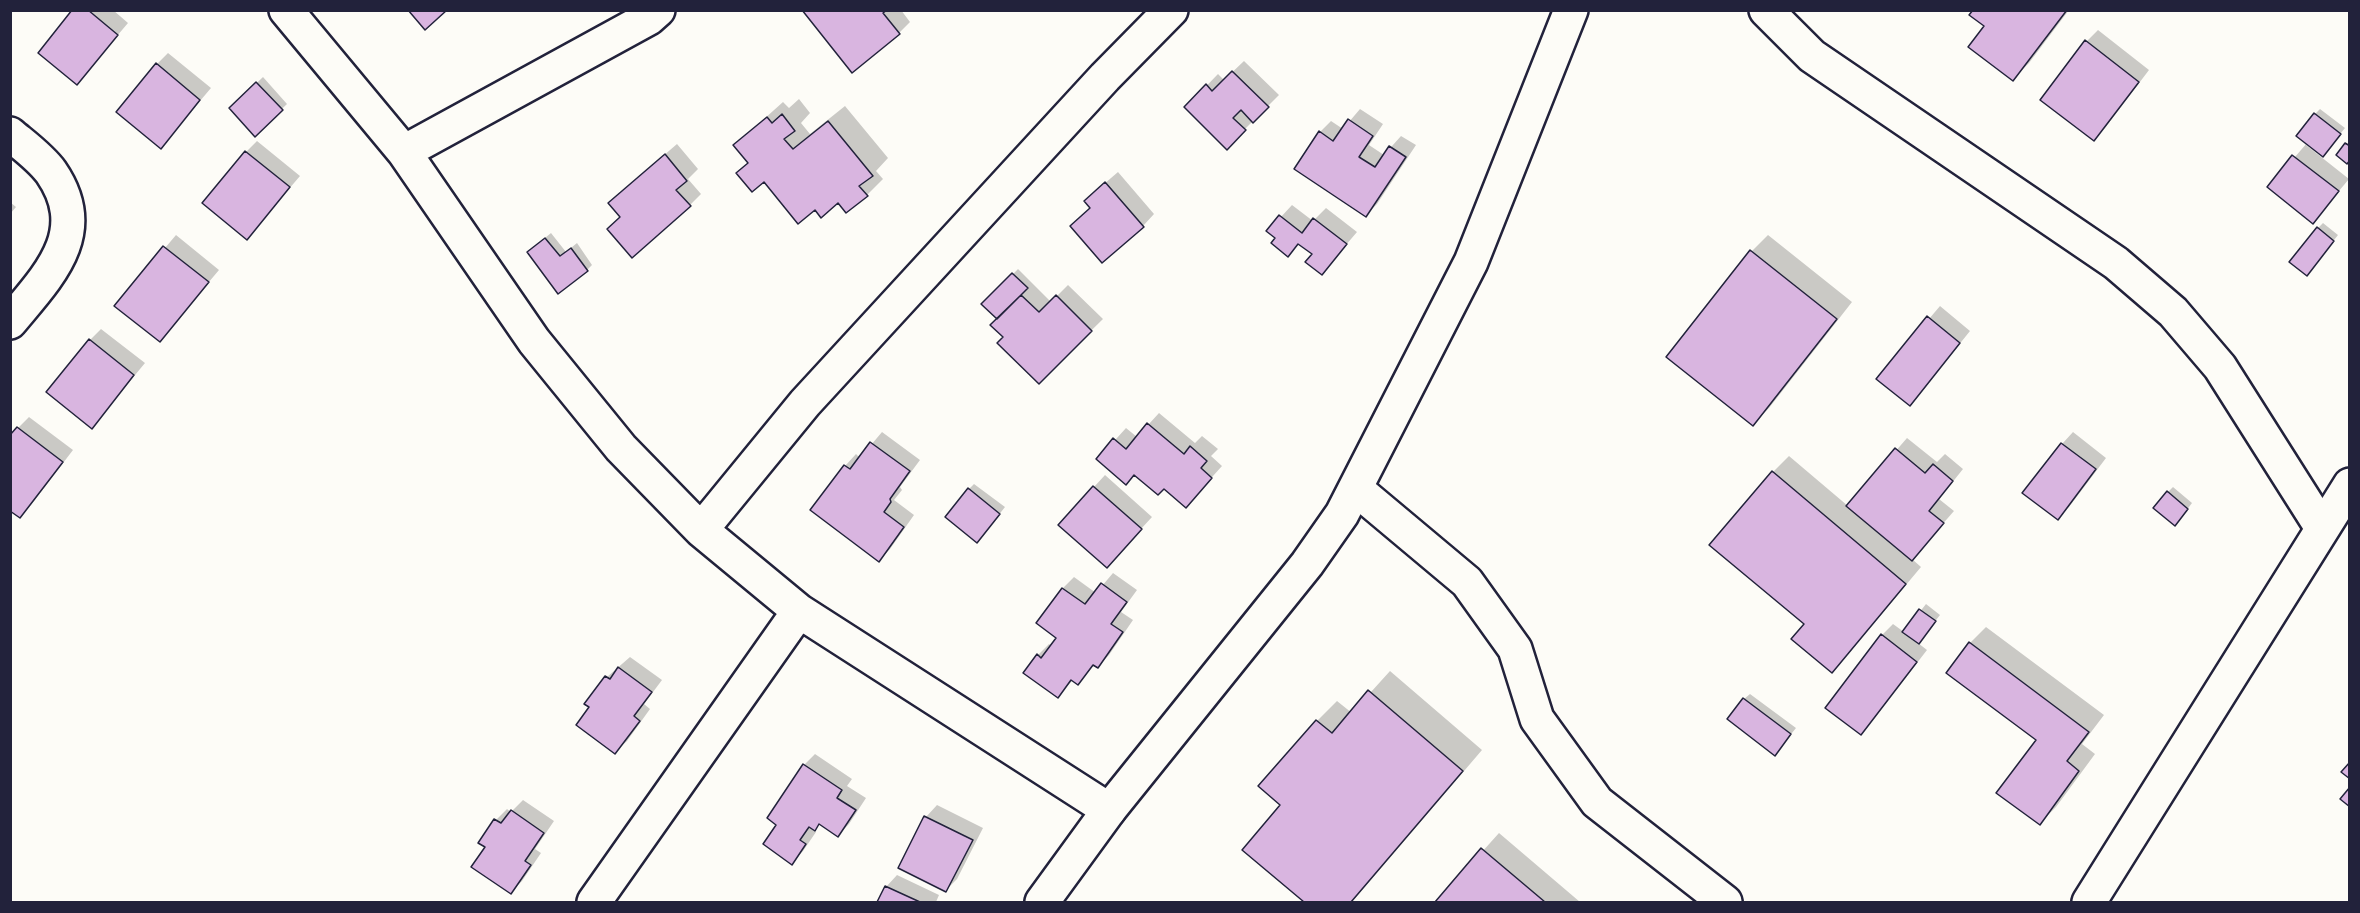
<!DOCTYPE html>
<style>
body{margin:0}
#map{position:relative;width:2360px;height:913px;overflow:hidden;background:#fdfcf7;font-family:"Playpen Sans",sans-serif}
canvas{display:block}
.frame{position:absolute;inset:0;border:12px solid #22223b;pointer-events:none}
</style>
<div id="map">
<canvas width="2360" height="913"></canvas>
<div class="frame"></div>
</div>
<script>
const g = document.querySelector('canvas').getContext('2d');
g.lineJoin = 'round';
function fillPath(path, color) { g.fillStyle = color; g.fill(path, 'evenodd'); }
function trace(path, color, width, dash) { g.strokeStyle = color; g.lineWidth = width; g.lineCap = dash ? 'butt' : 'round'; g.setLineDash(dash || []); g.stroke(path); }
fillPath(new Path2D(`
 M74 10H113L128 23 77 83Z
 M804 10H901L910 22 899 33Z
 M1974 10H2069L2029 63 2013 79 1986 26Z
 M2098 30 2149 70 2105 128 2093 139 2087 41Z
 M168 53 211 88 161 147 157 64Z
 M1244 61 1279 95 1227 147 1186 107 1218 74 1224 80Z
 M263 77 287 104 255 135 231 108Z
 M799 99 810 113 801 123 810 134 845 106 888 158 876 171 883 179 867 195 815 208 749 162 735 145 783 102 789 108Z
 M1360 109 1383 124 1369 145 1384 155 1401 136 1416 145 1377 204 1366 215 1320 132 1331 121 1343 129Z
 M2320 109 2345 128 2328 149 2307 143 2306 145 2349 179 2313 222 2269 187 2307 143 2315 114Z
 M257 141 300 176 247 238 246 152Z
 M677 144 698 169 688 179 701 194 690 205 622 217 621 192Z
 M1118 172 1154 214 1143 226 1091 208 1097 190Z
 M10 202 16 207 10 214Z
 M1292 205 1313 221 1326 208 1357 232 1322 273 1314 254 1300 243 1288 255 1277 238 1268 231Z
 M2323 223 2338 235 2312 268 2318 228Z
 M551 233 566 252 577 243 592 265 587 270 534 247Z
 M176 235 219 270 160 340 116 306Z
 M1768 235 1852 302 1769 408 1753 424 1668 357 1752 251Z
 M1018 269 1051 302 1068 285 1103 319 1039 382 1005 337 999 319 984 304Z
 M1940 306 1970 331 1921 392 1878 379Z
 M101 329 145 363 92 427 90 340Z
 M1159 413 1195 443 1202 436 1218 449 1211 456 1222 466 1186 506 1164 488 1135 474 1126 483 1098 459 1126 428 1137 437Z
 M29 417 73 450 31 505 20 516 18 428Z
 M882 432 920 460 900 487 902 490 894 500 914 515 890 549 879 560 845 466 856 454 860 458Z
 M2073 432 2106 458 2069 507 2057 518 2024 493 2062 444Z
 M1907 438 1937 462 1945 454 1963 469 1939 499 1954 511 1912 559 1921 567 1848 654 1832 671 1806 624 1773 472 1789 456 1848 506Z
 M1105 475 1152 517 1118 554 1060 524Z
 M974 484 1005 507 983 535 969 489Z
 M2173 487 2192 503 2180 519 2168 492Z
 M1113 573 1137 590 1121 612 1133 620 1109 655 1098 666 1095 664 1078 683 1073 680 1058 696 1038 655 1049 644 1052 646 1058 637 1038 623 1063 588 1074 577 1096 593Z
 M1926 604 1940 615 1918 643 1927 650 1872 721 1861 733 1882 635 1893 624 1904 632Z
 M1986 627 2104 715 2082 744 2095 754 2056 807 2040 823 2038 740 1970 643Z
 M630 657 662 680 644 704 650 709 627 741 615 752 591 706 586 704 607 677Z
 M1390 671 1482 750 1352 902H1307L1244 849 1282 805 1317 721 1337 701 1352 713Z
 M1750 694 1796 728 1775 754 1744 699Z
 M815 754 852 779 847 786 866 798 849 824 838 835 820 823 813 830 816 832 803 851 792 863 778 824 804 765Z
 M523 800 554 821 535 849 541 853 522 881 511 892 487 847 496 820 507 809 511 812Z
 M937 805 983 828 957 879 946 890 926 817Z
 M1499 833 1580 902H1437Z
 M897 875 939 895 936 902H878L886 887Z`), '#0003');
const building = new Path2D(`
 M72 10H88L118 35 77 85 38 53Z
 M408 10H447L425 30Z
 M802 10H887L883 13 900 34 852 73Z
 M1973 10H2067L2013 81 1968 47 1984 26 1969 15Z
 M2085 40 2139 82 2094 141 2040 100Z
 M156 63 200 100 161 149 116 112Z
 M1232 71 1269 107 1253 123 1241 110 1233 118 1246 130 1227 150 1184 107 1206 84 1212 91Z
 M256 82 283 110 255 137 229 108Z
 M2314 113 2341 134 2323 157 2296 136Z
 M782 114 795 131 784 139 793 149 828 121 873 176 859 186 868 196 846 213 838 203 821 218 815 210 798 224 764 182 752 192 736 173 748 163 733 145 767 117 772 123Z
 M1348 119 1373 136 1359 157 1375 167 1389 146 1406 157 1366 217 1294 169 1319 131 1333 141Z
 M2345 143 2350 146V160L2347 164 2336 155Z
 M245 151 290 187 247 240 202 203Z
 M665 154 687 181 676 190 691 206 632 258 607 229 620 217 608 203Z
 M2292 155 2339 191 2313 224 2267 187Z
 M1105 182 1144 227 1102 263 1070 226 1090 208 1084 201Z
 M1279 215 1302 233 1313 218 1347 244 1322 275 1305 262 1312 254 1298 244 1288 257 1271 243 1275 238 1266 231Z
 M2317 227 2334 241 2307 276 2289 262Z
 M545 238 560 256 571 248 588 271 558 294 527 252Z
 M163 246 209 282 160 342 114 306Z
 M1750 250 1837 319 1753 426 1666 357Z
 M1012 273 1028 288 997 319 981 304Z
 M1021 295 1039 312 1056 295 1092 331 1039 384 997 343 1003 337 990 325Z
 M1927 316 1960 343 1910 406 1876 379Z
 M89 339 134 375 92 429 46 392Z
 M1147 423 1184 454 1190 446 1207 461 1201 468 1212 478 1186 508 1164 489 1158 495 1134 475 1126 485 1096 459 1113 438 1126 449Z
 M17 427 63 462 20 518 10 511V435Z
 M870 442 910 471 890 499 891 502 884 512 904 527 879 562 810 510 844 465 850 469Z
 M2061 443 2096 469 2058 520 2022 493Z
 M1895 448 1925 473 1933 464 1953 481 1929 511 1944 523 1912 561 1846 506Z
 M1772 471 1906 584 1832 673 1791 639 1804 624 1709 545Z
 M1093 486 1142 529 1107 568 1058 525Z
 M968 488 1000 514 977 543 945 517Z
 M2167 491 2188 509 2175 526 2153 508Z
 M1101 583 1127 602 1111 624 1123 632 1098 668 1093 665 1078 685 1071 680 1058 698 1023 673 1037 654 1041 658 1056 638 1036 623 1062 588 1085 604Z
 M1919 609 1936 621 1919 644 1902 632Z
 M1881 634 1917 662 1861 735 1825 708Z
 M1969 642 2089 732 2067 761 2079 771 2040 825 1996 793 2036 740 1946 673Z
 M618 667 652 692 634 716 640 721 615 754 576 725 589 707 584 704 605 676 610 679Z
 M1368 690 1463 771 1351 902H1304L1242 850 1280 805 1258 786 1316 720 1332 733Z
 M1743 698 1791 734 1775 756 1727 719Z
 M2350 762V779L2341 772Z
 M803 764 842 790 837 798 856 810 838 837 819 824 815 831 809 827 800 840 806 844 792 865 763 844 776 825 767 818Z
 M2350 787V807L2340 799Z
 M511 810 544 833 525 861 531 865 511 894 471 867 485 847 478 843 494 819 501 823Z
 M924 816 973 840 946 892 898 868Z
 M1481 848 1545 902H1435Z
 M885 886 920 902H877Z`);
fillPath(building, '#d9b5e0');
trace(building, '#22223b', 1.5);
const street = new Path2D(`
 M286 10 404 152 534 341 621 448 701 530 799 611 1109 810
 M1766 10 1812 56 2116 263 2173 312 2220 367 2322 528
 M10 134C23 145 41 158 51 172 93 233 48 276 10 322
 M404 152 649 18 658 10
 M1356 489 1467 582 1515 649 1537 719 1597 802 1725 902
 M701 530 805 403 1105 77 1171 10
 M594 902 799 611`);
const secondary = new Path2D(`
 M1042 902 1109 810 1307 564 1342 514 1471 262 1571 10
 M2089 902 2350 485`);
trace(street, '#22223b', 38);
trace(secondary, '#22223b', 38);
trace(street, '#fdfcf7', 33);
trace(secondary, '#fdfcf7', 33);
</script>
